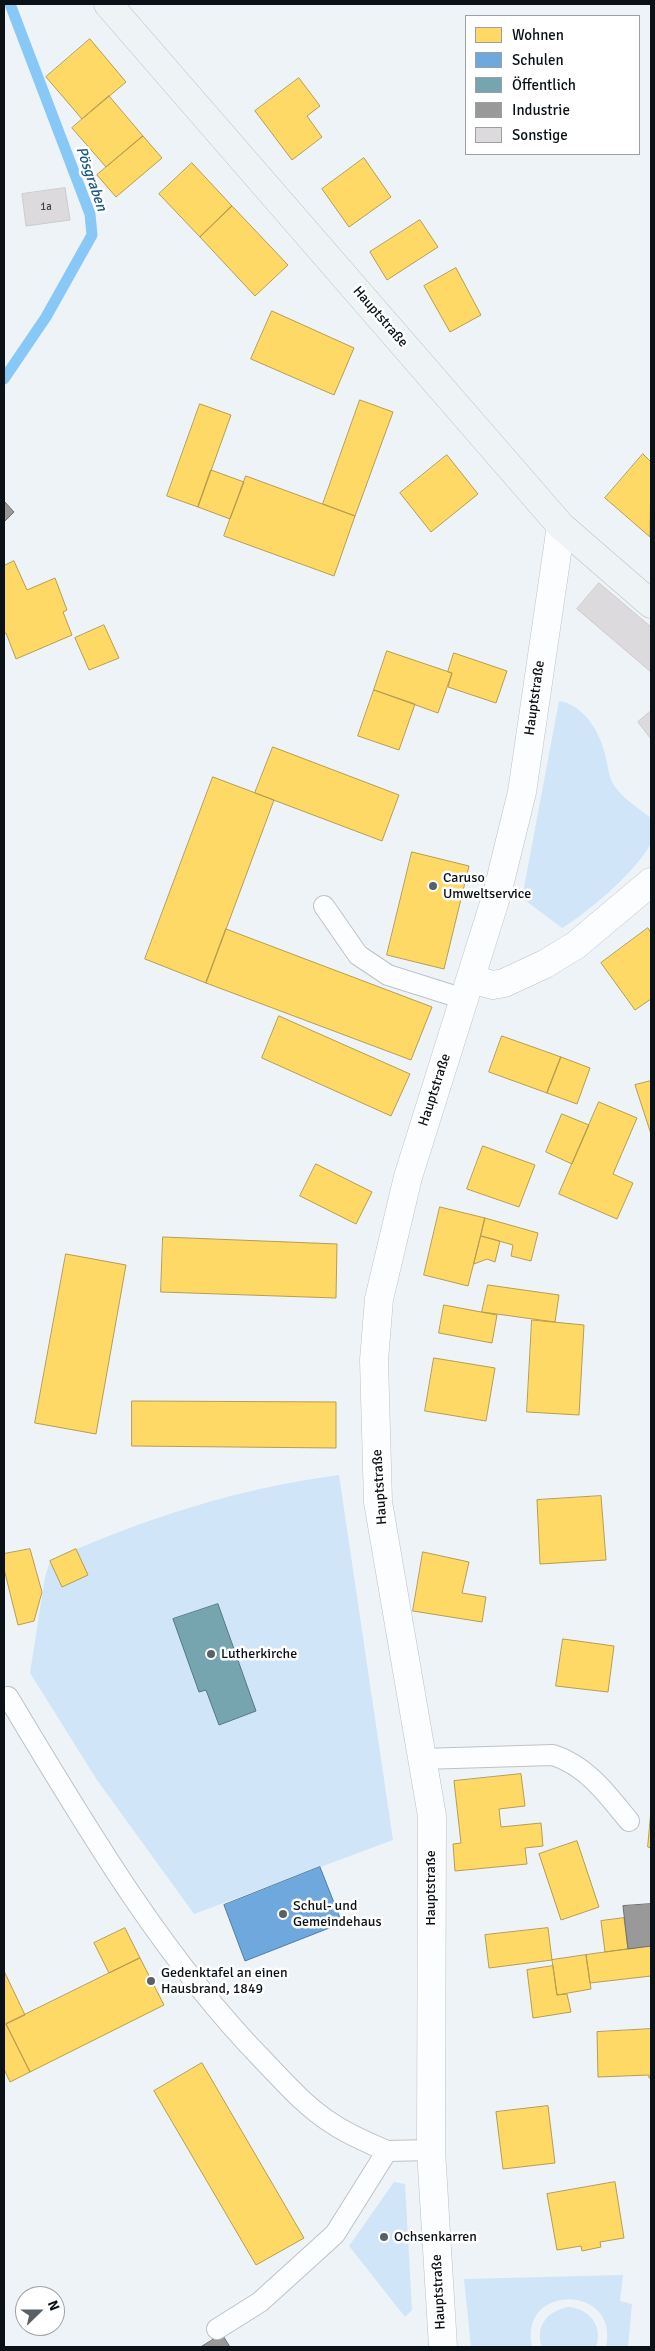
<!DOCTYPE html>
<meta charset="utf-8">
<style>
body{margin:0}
#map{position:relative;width:655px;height:2351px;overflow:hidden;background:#eef3f8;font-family:Signika,sans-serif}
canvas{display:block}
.frame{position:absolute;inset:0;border:5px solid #0b1217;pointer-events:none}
.legend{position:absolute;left:465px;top:15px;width:175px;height:140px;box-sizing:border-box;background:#fff;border:1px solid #9da0a2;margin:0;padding:6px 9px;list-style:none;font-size:15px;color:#0b1217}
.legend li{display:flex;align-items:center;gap:10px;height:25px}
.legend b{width:25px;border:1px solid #9da0a2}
.north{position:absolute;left:15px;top:2286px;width:50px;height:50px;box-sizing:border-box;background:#fff;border:1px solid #9da0a2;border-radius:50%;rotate:68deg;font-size:14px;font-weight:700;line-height:20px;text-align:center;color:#0b1217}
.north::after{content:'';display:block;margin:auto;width:18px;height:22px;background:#5a6166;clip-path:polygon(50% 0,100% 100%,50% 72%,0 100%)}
</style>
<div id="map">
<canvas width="655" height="2351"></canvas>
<div class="frame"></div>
<ul class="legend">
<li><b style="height:14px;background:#ffd966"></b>Wohnen</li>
<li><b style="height:14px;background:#6fa8dc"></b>Schulen</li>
<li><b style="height:14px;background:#76a5af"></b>Öffentlich</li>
<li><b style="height:14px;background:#999"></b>Industrie</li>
<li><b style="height:14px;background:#dcdadc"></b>Sonstige</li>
</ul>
<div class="north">N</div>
</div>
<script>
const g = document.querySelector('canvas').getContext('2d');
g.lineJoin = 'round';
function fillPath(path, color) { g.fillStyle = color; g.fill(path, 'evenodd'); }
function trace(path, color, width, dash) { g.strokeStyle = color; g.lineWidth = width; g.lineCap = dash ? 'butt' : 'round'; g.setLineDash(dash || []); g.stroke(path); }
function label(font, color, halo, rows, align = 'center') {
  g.font = font + ' Signika,sans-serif'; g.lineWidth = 5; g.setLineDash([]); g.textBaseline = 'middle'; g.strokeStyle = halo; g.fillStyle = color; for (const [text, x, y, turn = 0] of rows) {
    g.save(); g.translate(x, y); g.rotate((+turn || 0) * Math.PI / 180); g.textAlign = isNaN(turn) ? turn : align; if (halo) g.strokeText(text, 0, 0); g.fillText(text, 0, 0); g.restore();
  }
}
fillPath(new Path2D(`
 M559 701C585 705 601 734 606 758 608 767 609 776 613 784 622 798 638 808 651 818 651 825 654 838 650 845 635 872 589 912 562 928L522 898Z
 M339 1475 393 1840 194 1914 97 1780 30 1673 45 1577 50 1561C142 1519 239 1488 339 1475Z
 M394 2182 405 2184 412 2310 405 2317 349 2246Z
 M623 2275 620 2301 632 2304 628 2347H606C620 2284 518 2283 532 2347H471L464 2279Z
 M570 2307C591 2310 603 2327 596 2347H542C534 2326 549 2309 570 2307Z`), '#d0e5f7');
const homes = new Path2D(`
 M90 39 126 82 82 119 46 77Z
 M299 78 320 106 307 116 322 137 292 160 255 111Z
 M109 96 143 136 106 167 72 128Z
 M143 136 162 158 116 197 97 175Z
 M364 158 391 197 349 227 322 189Z
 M192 163 232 206 200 237 159 194Z
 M232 206 288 265 255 296 200 237Z
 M420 220 438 247 387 280 370 252Z
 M456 268 481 315 450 332 424 286Z
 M272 311 354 348 334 395 251 359Z
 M360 400 393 412 355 516 323 504Z
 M200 404 231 415 198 507 167 496Z
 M643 454 651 462 650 537 605 498Z
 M447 455 478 494 431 532 400 493Z
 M211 470 244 482 230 519 198 507Z
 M246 476 355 516 334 576 224 536Z
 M14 561 27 590 55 578 67 610 63 612 72 635 16 659 6 633 4 634V566Z
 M104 625 119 658 89 670 75 638Z
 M387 651 452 673 438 713 374 690Z
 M454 653 507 671 496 703 448 687 452 673 448 672Z
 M374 690 415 704 399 750 358 736Z
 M273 747 399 795 382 841 255 793Z
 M213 777 274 800 206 983 145 959Z
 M412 852 469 866 444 969 387 955Z
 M648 928 651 933V999L635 1010 601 963Z
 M226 929 432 1007 411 1060 206 983Z
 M279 1016 410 1074 391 1116 262 1058Z
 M502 1036 561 1057 547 1093 489 1072Z
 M561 1057 590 1068 577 1104 547 1093Z
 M651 1081V1134L635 1085Z
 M599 1102 637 1118 613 1174 633 1183 617 1219 559 1194Z
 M562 1114 589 1125 572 1164 546 1152Z
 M483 1146 535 1165 519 1207 467 1189Z
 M316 1164 372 1192 356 1224 300 1196Z
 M440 1207 485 1218 468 1286 424 1275Z
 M485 1218 538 1233 531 1261 511 1256 513 1245 481 1236Z
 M481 1236 500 1241 495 1262 487 1259 474 1264Z
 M163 1237 337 1244 336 1298 161 1292Z
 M66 1254 126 1265 96 1434 35 1423Z
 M488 1285 559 1295 555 1322 482 1312Z
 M444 1305 497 1315 492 1343 439 1333Z
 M532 1320 584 1325 579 1415 527 1412Z
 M434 1358 495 1368 486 1421 425 1411Z
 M132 1401 336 1402V1448L132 1446Z
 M601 1496 606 1560 540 1564 537 1500Z
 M30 1549 42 1592 34 1621 18 1625 4 1569V1554Z
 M76 1549 88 1575 62 1587 50 1561Z
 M423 1552 469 1562 462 1593 486 1597 482 1622 413 1611Z
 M563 1639 614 1646 608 1692 556 1686Z
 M521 1774 525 1806 499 1809 501 1827 541 1823 543 1846 525 1848 527 1864 455 1871 453 1844 461 1843 454 1781Z
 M651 1811V1848L648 1847Z
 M577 1841 599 1907 561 1920 539 1854Z
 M624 1918 628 1949 605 1952 601 1921Z
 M125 1928 140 1958 109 1973 94 1943Z
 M548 1928 552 1960 489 1968 485 1935Z
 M651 1946V1976L590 1983 586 1955Z
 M586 1955 591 1989 557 1995 552 1960Z
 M140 1958 164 2005 30 2072 6 2024Z
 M553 1966 557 1995 567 1994 571 2012 533 2018 527 1970Z
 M4 1971 25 2015 6 2024 30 2072 10 2082 4 2069Z
 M651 2029V2078H649V2075L598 2077 597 2032Z
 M202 2063 304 2238 256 2265 154 2091Z
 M548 2106 555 2163 503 2169 496 2112Z
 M615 2182 624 2238 600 2242 601 2247 582 2251 581 2246 557 2250 547 2194Z`);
fillPath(homes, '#ffd966');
trace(homes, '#b69d4e', 1);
const schools = new Path2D(`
 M320 1867 342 1923 245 1961 224 1905Z`);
fillPath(schools, '#6fa8dc');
trace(schools, '#517ba1', 1);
const public = new Path2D(`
 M218 1604 256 1711 219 1725 206 1690 199 1692 173 1619Z`);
fillPath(public, '#76a5af');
trace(public, '#567981', 1);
const industry = new Path2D(`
 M4 501 14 512 4 522Z
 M651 1904V1946L628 1949 623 1906Z
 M222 2334 230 2347H201Z`);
fillPath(industry, '#999');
trace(industry, '#6e7072', 1);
trace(new Path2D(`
 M4 379 46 317 92 235 90 214 10 4`), '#88c8f7', 11);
const building = new Path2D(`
 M65 188 70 220 26 226 22 194Z
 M599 583 651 627V672L577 609Z
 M651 711V739L638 722Z`);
fillPath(building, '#dcdadc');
trace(building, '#cccacd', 1);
const lane = new Path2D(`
 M324 906 358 955 388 975 464 999
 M8 1697C84 1823 160 1954 263 2060 284 2082 307 2108 333 2124 349 2135 369 2143 387 2151
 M422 1759 553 1755C587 1766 607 1794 629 1821
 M217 2329 260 2302 335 2234 387 2151 431 2150`);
const street = new Path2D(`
 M471 979 493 985 504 983 545 964 576 945 651 882
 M443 2347 431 2150 432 1816 378 1502 374 1360 379 1299 408 1177 497 894 522 792 561 526`);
const secondary = new Path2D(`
 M108 4 561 526 651 604`);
trace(lane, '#bcc2c7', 22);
trace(street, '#bcc2c7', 29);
trace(secondary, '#bcc2c7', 29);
trace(lane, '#fcfdfe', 20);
trace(street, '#fcfdfe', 28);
trace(secondary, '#eef3f6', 28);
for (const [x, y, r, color] of [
 [433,886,5,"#5a6166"],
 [211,1654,5,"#5a6166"],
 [283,1914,5,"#5a6166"],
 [151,1981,5,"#5a6166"],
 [384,2237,5,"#5a6166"]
]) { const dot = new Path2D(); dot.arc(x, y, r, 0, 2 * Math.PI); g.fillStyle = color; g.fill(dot); trace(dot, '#fff', 2); }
label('11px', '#3f4448', null, [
 ["1a",46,207]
]);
label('14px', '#0b1217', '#fff', [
 ["Hauptstraße",380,317,49],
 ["Hauptstraße",535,698,-82],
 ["Hauptstraße",435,1090,-72],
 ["Hauptstraße",380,1487,-94],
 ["Hauptstraße",431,1888,-90],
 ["Hauptstraße",439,2292,-93]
]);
label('14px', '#0b1217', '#fff', [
 ["Caruso",443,878],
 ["Umweltservice",443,894],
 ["Lutherkirche",221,1654],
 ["Schul- und",293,1906],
 ["Gemeindehaus",293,1922],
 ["Gedenktafel an einen",161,1973],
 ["Hausbrand, 1849",161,1989],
 ["Ochsenkarren",394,2237]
], 'left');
label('italic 15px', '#175983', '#fff', [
 ["Pösgraben",91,179,71]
]);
</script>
